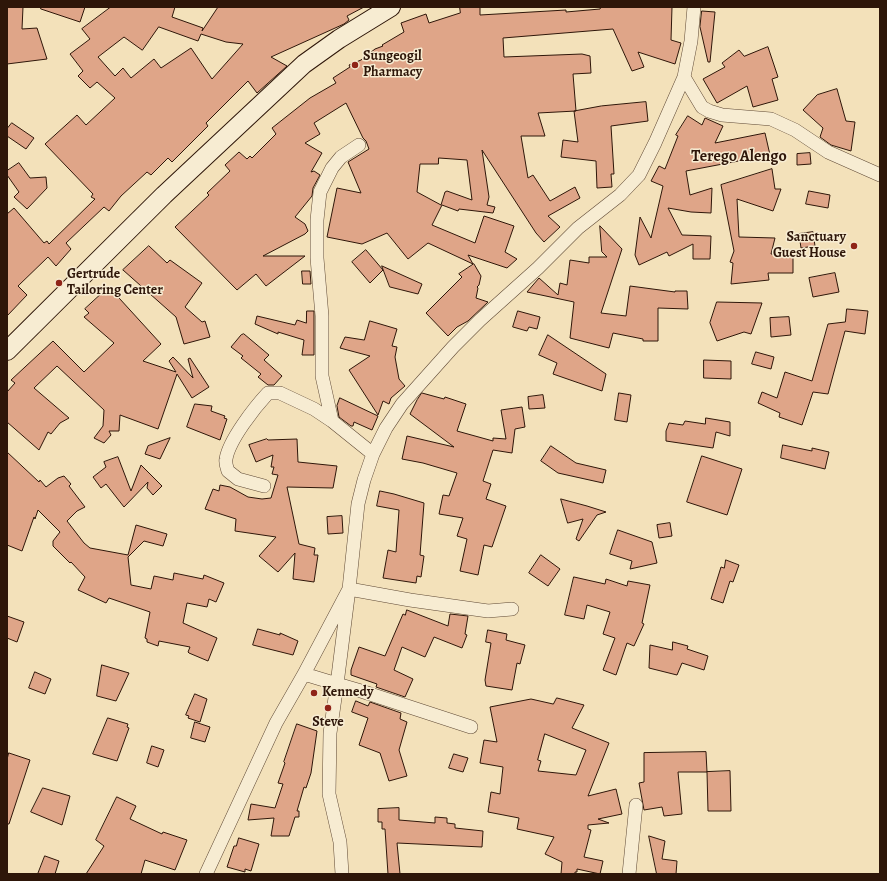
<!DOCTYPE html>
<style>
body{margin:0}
#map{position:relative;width:887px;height:881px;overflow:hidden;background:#f3e1ba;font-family:Alegreya,serif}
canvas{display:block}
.frame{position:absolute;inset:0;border:8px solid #2e1609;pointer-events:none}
</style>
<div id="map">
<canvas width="887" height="881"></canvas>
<div class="frame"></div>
</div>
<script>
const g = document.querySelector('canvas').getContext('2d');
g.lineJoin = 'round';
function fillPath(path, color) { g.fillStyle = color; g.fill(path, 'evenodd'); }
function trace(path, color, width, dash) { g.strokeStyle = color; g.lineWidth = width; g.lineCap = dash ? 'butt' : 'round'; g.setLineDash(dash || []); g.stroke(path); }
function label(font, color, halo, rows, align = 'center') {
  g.font = font + ' Alegreya,serif'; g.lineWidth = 3; g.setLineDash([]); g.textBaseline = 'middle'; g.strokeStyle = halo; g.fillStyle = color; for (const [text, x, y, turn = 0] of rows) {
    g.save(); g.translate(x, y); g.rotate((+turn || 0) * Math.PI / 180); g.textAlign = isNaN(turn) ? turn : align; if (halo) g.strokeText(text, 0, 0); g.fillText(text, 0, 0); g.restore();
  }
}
const building = new Path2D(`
 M7 7H23L22 29 37 28 47 59 7 64Z
 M41 7H85L80 22 41 9Z
 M111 7H175L172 17 203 28 202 31 218 7H364L347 16 349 20 344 24 271 57 287 66 257 93 248 81 206 123 208 126 172 162 168 158 151 175 147 172 121 196 109 211 104 207 66 243 71 249 56 266 48 257 18 286 27 295 7 316V214L14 208 44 243 47 241 49 244 95 199 91 197 93 194 45 144 77 115 86 125 115 98 97 82 90 88 78 76 83 71 70 54 90 39 82 29ZM159 27 198 41 201 34 226 42 243 44 212 79 191 48 161 68 154 59 131 78 123 68 115 76 98 57 124 37 142 50Z
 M460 7H480V15L566 10V12L600 9 601 7H672L671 40 681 43 675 64 638 52 644 67 632 71 613 29 503 38 504 57 582 54 590 56 591 73 573 74 576 111 538 113 545 136H521L528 178 533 175 550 201 575 187 580 198 548 216 560 227 544 242 536 233 482 150 489 197 487 205 495 207 493 213 459 209 458 211 442 205 432 225 475 243 484 216 514 226 505 252 517 259 507 268 468 255 473 264 428 243 408 259 387 233 362 244 327 237 337 188 361 193 348 162 369 149 366 141 363 138 346 103 314 123 320 134 305 143 322 153 311 172 314 171 320 175 313 188 312 196 295 217 305 224 308 231 305 234 263 256H305L266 286 256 274 237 290 175 227 209 195 207 193 230 171 225 165 239 152 247 159 250 156 252 158 276 134 272 128 310 98 336 83 333 78 350 67 349 65 361 60 375 49 383 46 382 45 404 32 401 23 426 14 429 23 460 13ZM439 158 467 160 472 200 447 191 445 192 441 205 417 192 420 164H438Z
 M702 11 715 12 710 62H708L700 27Z
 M768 47 778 77 772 79 778 100 753 107 747 86 717 103 703 79 725 67 722 63 739 50 744 56Z
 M837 89 846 121 855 122 851 151 831 145 820 137 823 128 803 110 817 95Z
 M646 102 648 121 611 126 614 174H611L612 187 597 188 596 161 561 157 563 140 578 142 574 111 601 106Z
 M688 116 702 125 705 118 723 126 715 143 765 133 770 155 686 171 690 195 712 188 711 213 691 212 668 208 682 235 711 236 710 259H693V244L669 256 667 252 639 265 635 255 640 217 651 238 663 186 651 181 659 166 665 169 678 136 676 135Z
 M12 123 34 138 26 149 7 136V129Z
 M810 153 811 164 797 165V154Z
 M19 163 30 178 46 177 47 188 27 209 14 197 19 192 7 175V171Z
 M772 169 775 189H781L773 211 737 199 739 237 775 238 771 254H793V273H768L769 280 731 284 733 263 730 262 734 251 721 185Z
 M809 191 830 195 828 208 806 204Z
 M600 226 622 249 601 313 626 316 630 286 675 292V291H687L688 309 658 308V341H643V339L613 333 609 348 570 338 574 302 527 292 539 278 558 295 560 283 567 285 570 260 589 263V257H607L602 252Z
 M813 232 815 246 801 248 799 234Z
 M149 246 167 263 170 260 202 283 185 307 202 322 205 321 210 337 184 344 176 317 123 270Z
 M366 250 383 270 370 283 352 262Z
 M474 264 481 276 479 285 477 287 478 288 476 298 488 302 468 321 457 327 448 336 426 313 462 277 459 274Z
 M382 266 422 284 418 294 390 287Z
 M302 271H310L311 284H303Z
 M835 273 839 292 813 297 809 278Z
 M109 287 161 344 143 361 176 372 169 361 173 357 193 378 188 359 190 358 209 387 192 398 177 374 158 429 120 415 119 431H109L111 435 104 443 94 438 103 426 104 410 57 366 34 388 69 418 60 423 51 434 48 432 39 450 7 422V392L15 383 11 380 53 341 84 372 114 343 84 317 89 313 85 309Z
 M717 302 762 303 751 334 744 332 717 341 710 323Z
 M847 309 868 311 865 334 845 331 828 394 813 392 802 425 779 417 780 413 758 403 762 392 777 398 785 372 812 381 828 324 845 322Z
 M307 311H314V355H302L304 340 278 332V334L255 324 257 316 295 325 297 320 306 323Z
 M518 311 540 317 537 329 529 327 527 331 513 327Z
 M789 317 791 335 771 337 770 318Z
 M370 321 397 329 392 346 397 347 395 357 399 379 405 386 391 398 389 404 383 401 378 415 349 370 370 356 340 348 345 337 364 340Z
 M244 334 269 355 264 360 282 376 274 385H268L258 377 261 374 241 358 243 356 231 347 241 335Z
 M548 335 606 374 602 391 553 374 557 363 539 355Z
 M756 352 774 357 771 369 752 364Z
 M704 360 731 361V379L704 378Z
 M422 393 444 399 445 397 466 404 457 431 493 441V438L506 439 501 410 522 407 525 427 515 429 512 453 493 450 483 481 491 484 486 499 506 506 492 547 484 545 478 575 460 571 467 539 457 536 463 518 439 514 443 495 449 496 457 473 423 463 402 459 407 436 454 447 410 414 417 400Z
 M619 393 631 395 627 422 615 420Z
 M543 395 545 408 529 409 528 397Z
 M340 398 378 416 372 430 354 422 353 426H351L339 417 337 406Z
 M195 404 212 406 211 411 225 416 224 418 227 419 220 440 187 427Z
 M706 418 730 422V436L716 432 713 448 666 441V431L669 423 683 425 685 421 705 424Z
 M170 438 160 459 145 454 148 446Z
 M267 439 268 440 297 439 298 462 337 466 333 488 287 487 299 544 315 548 314 555H318L314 582 293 579 295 553 278 572 259 556 276 537 235 531 236 519 205 509 213 489 219 491 220 485 230 487 248 497 262 499 271 498 278 475 272 474 274 467H271L273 455 256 462 249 445Z
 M783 445 812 451V448L829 452 825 469 781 458Z
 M551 446 576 463 606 470 603 483 558 473 541 461Z
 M7 452 39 482 40 480 46 487 58 478 64 476 71 484 69 486 85 507 77 511 67 521 84 543 90 548 128 555 136 525 167 534 163 546 144 541 128 557 131 585 151 589 154 576 173 580 174 573 203 579 204 575 224 583 216 602 209 599 207 607 187 603 183 623 217 638 208 661 189 653 188 652 190 647 159 641 158 646 147 642V639L145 638 150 612 109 598 106 603 78 590 85 577 71 562 70 563 53 546V541L60 532 38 510 35 519 34 517 22 551 7 545Z
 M702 456 742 469 727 515 687 502Z
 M118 457 131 491 141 465 162 486 153 495 147 488 148 482 124 507 106 484 101 488 93 477 106 467 104 462Z
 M380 491 394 494 424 503 420 555 424 556 421 577 417 576 416 583 383 578 388 550 396 552 399 510 377 506Z
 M561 499 587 506 606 512 597 515 579 541 576 539 583 519 568 523Z
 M342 516 343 533 328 534 327 517Z
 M670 523 672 536 659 538 657 525Z
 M618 530 652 542 657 563 630 569 632 561 610 554Z
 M541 555 560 569 548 586 529 573Z
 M726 560 739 565 733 582 730 581 723 603 711 599 721 567 724 568Z
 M574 577 605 584 606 579 627 586 628 581 650 585 642 623 644 624 634 646 627 643 616 675 603 670 615 638 603 634 610 612 587 605 584 619 565 615Z
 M407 610 448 626 450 614 468 616 465 634 467 635 462 648 434 637 425 657 402 647 394 670 413 679 405 697 376 687 377 684 351 675V670L359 647 385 656 403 614 405 615Z
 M7 616 24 622 17 642 7 638Z
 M258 629 280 635V633L298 641 293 655 253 645Z
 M488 630 507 634 506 640 525 645 520 664 517 663 512 690 486 686 485 680 491 643 486 642Z
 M673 642 688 646 687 649 708 656 704 670 682 663 677 675 649 668 650 645 672 650Z
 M102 665 129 673 116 701 97 696Z
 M35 672 51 679 45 694 29 688Z
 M195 694 207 699 200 722 188 718 189 716 186 715Z
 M557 698 584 705 572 728 609 743 588 796 616 789 622 814 598 819 609 823 588 825V829L591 830 584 857 603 861 600 874 577 869V872H575V874H561L562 862 545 854 554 837 517 829 519 818 488 812 491 792 500 794 503 767 480 763 484 740 497 742 490 707 531 699 553 704ZM545 734 586 750 576 775 538 771 541 761 538 760Z
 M356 701 368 706 370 702 401 713 400 719 407 722 399 750 407 776 389 781 380 753 359 745 368 718 352 712Z
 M108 718 128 724 127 727 129 728 117 761 93 754Z
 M195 722 210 727 205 742 191 738Z
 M297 724 317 731 311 773 306 788 304 787 297 811H299V817H295L289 836H271L274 818 248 820 251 804 275 808 283 784 278 783 285 763 284 762Z
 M152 746 164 750 158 767 147 763Z
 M706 752 707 772H678L682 814 664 816 662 807 644 810 639 783 644 782V753Z
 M9 753 30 760 9 824H7V760Z
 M454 754 468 758 463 772 449 768Z
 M730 771 731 811H708L707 772Z
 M43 788 70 796 62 825 31 812Z
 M117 797 136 806 130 819 162 834 163 832 187 840 175 870 145 860 141 874H86L104 846 96 840Z
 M399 808V820L435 823V817L447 818V823L455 824V828L483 831 482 847 397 843 400 874H388L385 829H382V822H378V809Z
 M649 836 665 841 662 859 677 861 676 874H657Z
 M239 838 259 844 251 871 245 869V872L227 867 234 846H236Z
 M45 856 59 861 55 874H38Z`);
fillPath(building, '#dfa588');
trace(building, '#2e1609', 1);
const street = new Path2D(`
 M684 77 702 107 709 111 722 115 771 119 795 130 828 152 880 175
 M332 421 322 376V316L317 258V220L320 192 332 168 341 157 359 145
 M264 486 238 479 228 471C227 468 225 463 226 459 229 440 255 407 268 393H280L314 409 332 421 373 454
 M304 674 337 684 330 733 329 794 340 842 342 874
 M471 727 361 691 337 684 349 589 410 600 488 611 512 609
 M206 874 276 723 304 674 349 589 358 504 364 480 373 454 386 428 402 404 453 347 480 320 538 268 578 228 620 195 639 175 655 143 684 77 691 41 694 7
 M629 874 636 805`);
const secondary = new Path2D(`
 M7 351 164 195 304 64 339 39 391 7`);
trace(street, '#5f4935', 14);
trace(secondary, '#2e1609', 20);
trace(street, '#f7ecd2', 13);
trace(secondary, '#f7ecd2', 18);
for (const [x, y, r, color] of [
 [355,65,4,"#8f2418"],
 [854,246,4,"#8f2418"],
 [59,283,4,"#8f2418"],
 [314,693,4,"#8f2418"],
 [328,708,4,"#8f2418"]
]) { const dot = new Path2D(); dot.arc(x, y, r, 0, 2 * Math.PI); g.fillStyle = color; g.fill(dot); trace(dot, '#f7ecd2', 1.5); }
label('bold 14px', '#2e1609', '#f7ecd2', [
 ["Sungeogil",363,57],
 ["Pharmacy",363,73],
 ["Sanctuary",846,238,"right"],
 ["Guest House",846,254,"right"],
 ["Gertrude",67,275],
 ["Tailoring Center",67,291],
 ["Kennedy",322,693],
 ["Steve",328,723,"center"]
], 'left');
label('bold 16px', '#2e1609', '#f7ecd2', [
 ["Terego Alengo",739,157]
]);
</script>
